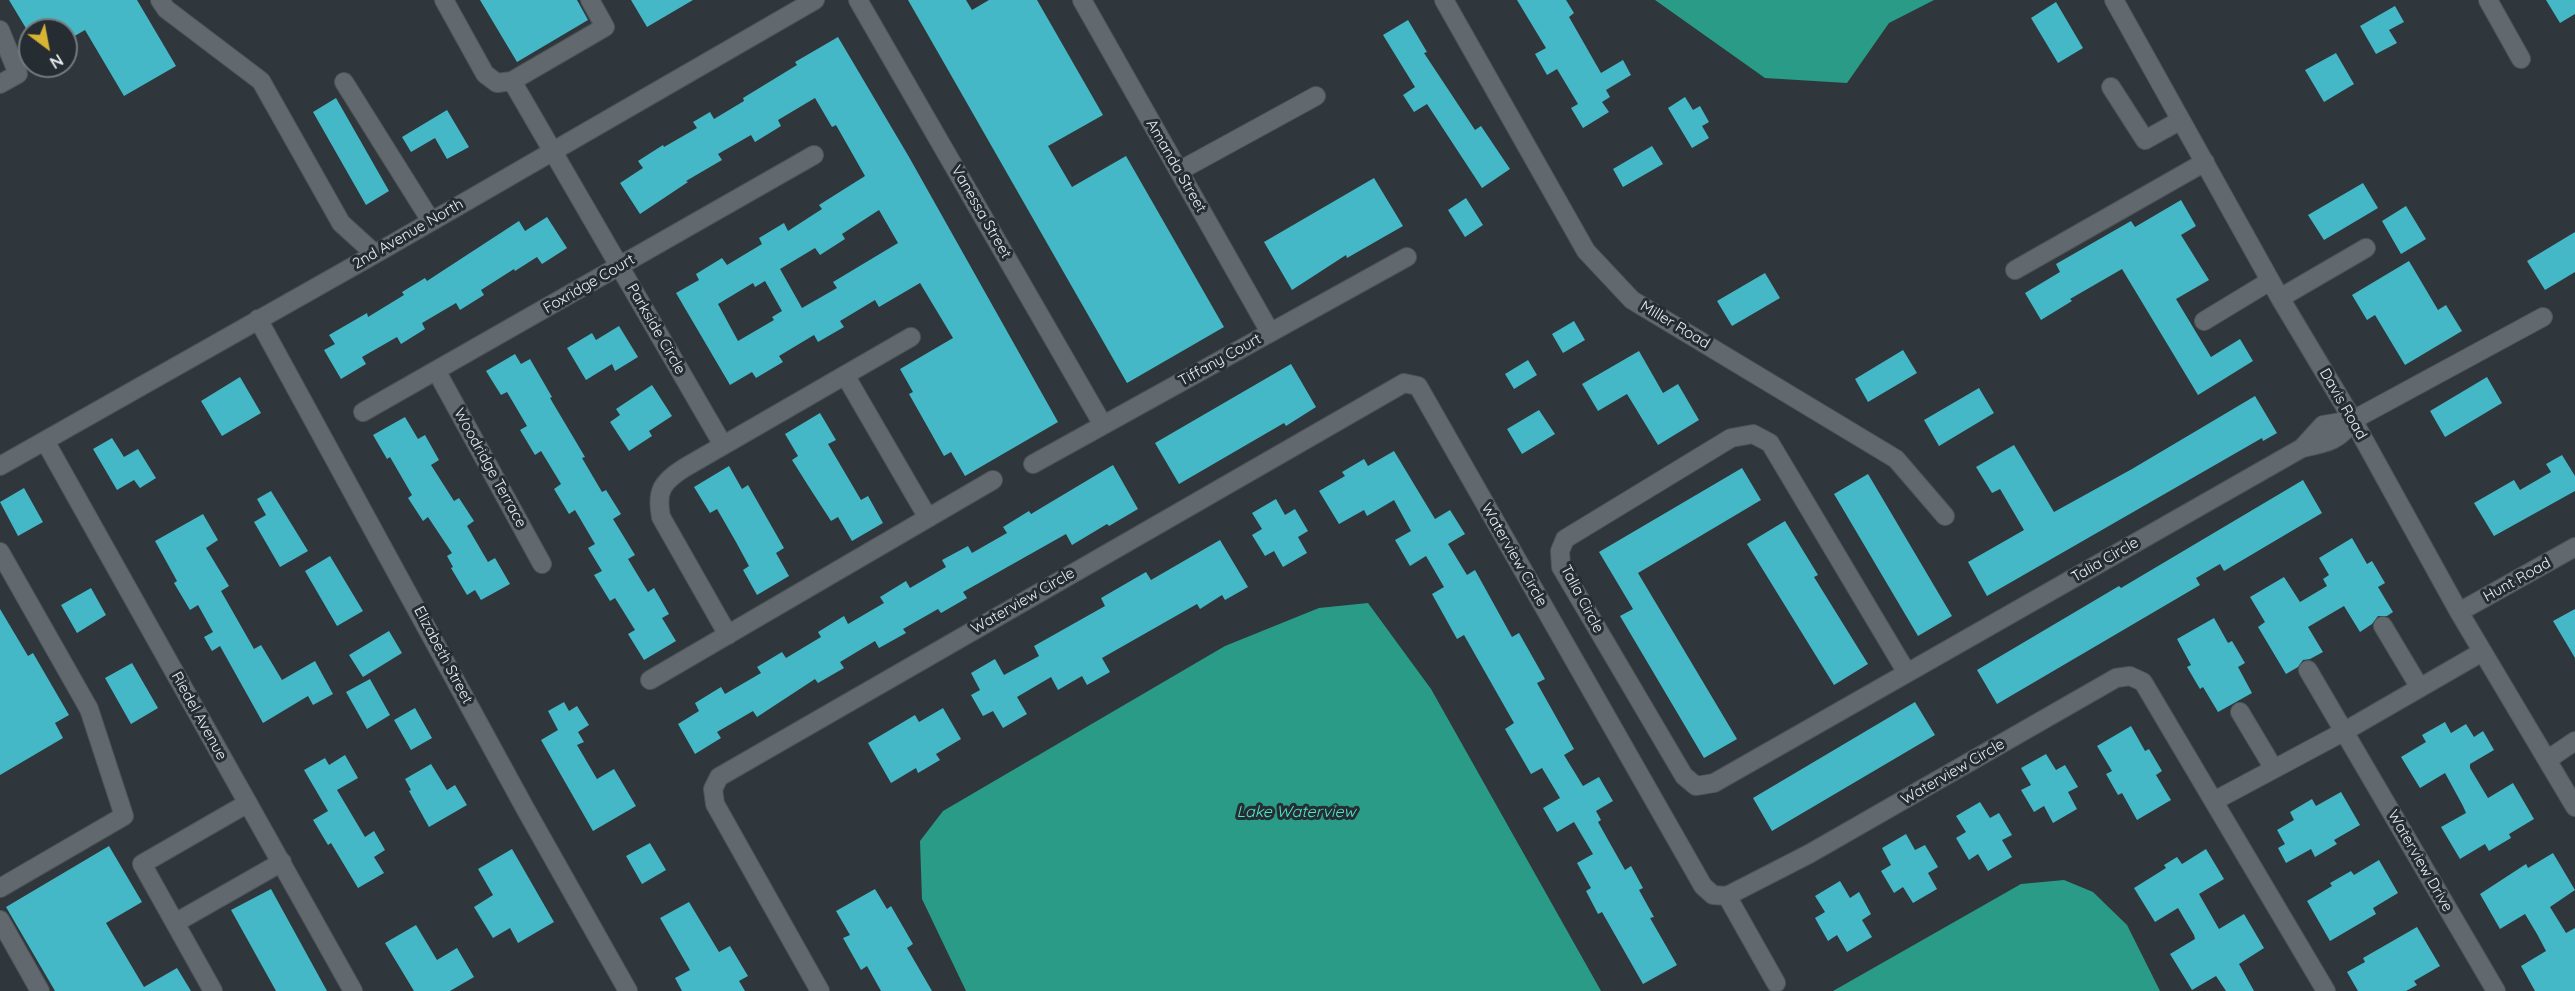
<!DOCTYPE html>
<style>
body{margin:0}
#map{position:relative;width:2575px;height:991px;overflow:hidden;background:#30373c;font-family:Quicksand,sans-serif}
canvas{display:block}
.north{position:absolute;left:18px;top:18px;width:60px;height:60px;box-sizing:border-box;background:#262d32;border:2px solid #747a7e;border-radius:50%;rotate:148deg;font-size:16px;font-weight:700;line-height:24px;text-align:center;color:#e9eef1}
.north::after{content:'';display:block;margin:auto;width:21px;height:27px;background:#d8b434;clip-path:polygon(50% 0,100% 100%,50% 72%,0 100%)}
</style>
<div id="map">
<canvas width="2575" height="991"></canvas>
<div class="north">N</div>
</div>
<script>
const g = document.querySelector('canvas').getContext('2d');
g.lineJoin = 'round';
function fillPath(path, color) { g.fillStyle = color; g.fill(path, 'evenodd'); }
function trace(path, color, width, dash) { g.strokeStyle = color; g.lineWidth = width; g.lineCap = dash ? 'butt' : 'round'; g.setLineDash(dash || []); g.stroke(path); }
function label(font, color, halo, rows, align = 'center') {
  g.font = font + ' Quicksand,sans-serif'; g.lineWidth = 6; g.setLineDash([]); g.textBaseline = 'middle'; g.strokeStyle = halo; g.fillStyle = color; for (const [text, x, y, turn = 0] of rows) {
    g.save(); g.translate(x, y); g.rotate((+turn || 0) * Math.PI / 180); g.textAlign = isNaN(turn) ? turn : align; if (halo) g.strokeText(text, 0, 0); g.fillText(text, 0, 0); g.restore();
  }
}
fillPath(new Path2D(`
 M1655 0H1934L1889 23 1847 83 1765 78Z
 M1368 603 1431 689 1601 991H966L922 899 920 841 943 811 1225 646 1319 608Z
 M2064 880 2093 892 2127 925 2160 991H1833L2021 884Z`), '#299b87');
fillPath(new Path2D(`
 M9 0H137L176 66 124 96 85 30 66 41V30H27Z
 M480 0H577L588 20 517 62Z
 M631 0H693L647 27Z
 M908 0H966L972 10 989 0H1037L1103 115 1048 146 1072 187 1126 156 1224 327 1127 383Z
 M1517 0H1566L1574 13 1569 17 1601 73 1623 60 1631 75 1606 90 1610 97 1602 102 1609 112 1583 128 1571 108 1578 104 1557 69 1547 75 1535 54 1546 48Z
 M2546 0H2575V14L2560 23Z
 M2056 2 2083 48 2058 63 2031 18Z
 M2395 6 2404 22 2389 30 2397 43 2376 54 2360 26Z
 M1408 20 1427 52 1424 53 1475 130 1481 126 1510 169 1482 188 1427 104 1414 112 1403 95 1415 87 1383 35Z
 M838 37 909 157 1058 422 965 476 951 452 944 456 909 394 913 392 900 369 953 338 920 283 879 307 875 300 840 321 844 327 818 342 814 335 779 356 783 362 756 378 752 372 730 385 676 293 699 280 696 274 722 258 727 265 762 244 759 238 784 223 788 231 822 209 819 205 865 176 836 125 832 127 815 98 778 120 781 126 755 142 751 135 718 154 722 160 686 181 688 182 640 214 620 183 643 168 638 161 663 145 664 147 697 128 693 122 710 112 714 119 744 101 743 98 797 65 795 62ZM879 210 898 243 833 282 837 288 802 308 780 269 815 248 820 255 845 239 842 234ZM765 281 782 311 772 317 774 320 738 341 718 304 753 283 755 287Z
 M2336 53 2354 84 2324 102 2305 70Z
 M1685 97 1693 110 1700 106 1709 122 1702 126 1709 138 1692 148 1668 108Z
 M336 98 389 191 366 205 313 112Z
 M447 110 469 147 447 159 435 138 411 152 402 137Z
 M1652 146 1663 164 1623 187 1613 169Z
 M1374 178 1403 226 1347 258 1346 255 1292 290 1264 242Z
 M2363 183 2378 208 2324 240 2308 215Z
 M1466 198 1483 225 1465 237 1448 210Z
 M2181 200 2196 226 2181 235 2209 280 2176 299 2211 357 2240 339 2253 361 2198 395 2122 269 2070 299 2072 301 2041 320 2025 293 2060 272 2056 264 2070 256 2131 221 2135 227Z
 M2406 206 2426 239 2401 254 2382 221Z
 M547 217 567 248 542 264 537 257 515 271 514 269 481 290 484 295 460 310 456 303 422 323 425 329 401 344 397 337 362 357 366 364 341 379 324 350 335 344 329 335 367 313 368 317 404 295 402 292 425 278 427 281 519 221 525 231Z
 M2575 232V272L2545 290 2527 261Z
 M2409 261 2438 310 2446 305 2462 331 2405 365 2375 315 2367 320 2352 295Z
 M1765 273 1780 298 1732 326 1717 301Z
 M1574 321 1585 340 1563 353 1552 334Z
 M619 326 638 357 615 371 612 364 586 380 567 348 592 333 596 340Z
 M1903 350 1917 373 1868 402 1855 379Z
 M1639 351 1663 393 1678 384 1699 420 1658 445 1627 394 1598 411 1582 384Z
 M515 354 521 364 530 359 552 397 550 398 585 457 582 458 602 492 606 490 621 514 613 519 635 555 628 559 648 592 654 588 669 614 662 618 676 641 644 660 628 634 635 630 615 598 610 601 594 575 602 571 588 548 595 544 575 510 569 514 554 489 561 484 541 451 535 455 520 430 527 426 507 392 501 395 486 371Z
 M1528 360 1537 375 1514 389 1505 374Z
 M1291 364 1316 407 1286 426 1284 423 1179 484 1155 443Z
 M240 377 261 413 222 436 201 401Z
 M2487 377 2502 403 2445 437 2430 411Z
 M652 385 672 416 649 431 652 436 629 451 610 422 620 415 616 409Z
 M1979 388 1994 413 1939 446 1924 420Z
 M2255 396 2277 433 2263 441 2262 438 1987 596 1968 562 2024 530 2000 489 1992 493 1976 467 2014 445 2054 512 2132 469Z
 M1539 410 1555 434 1522 454 1507 429Z
 M820 413 836 440 828 444 861 500 868 496 883 523 852 541 838 517 831 521 809 487 792 460 798 456 785 434Z
 M405 417 418 439 425 435 439 460 431 465 454 501 459 498 474 521 467 526 488 562 495 558 510 584 481 600 475 590 467 595 451 568 453 567 447 556 452 553 428 517 423 521 408 498 412 495 390 457 387 459 373 435Z
 M112 438 124 457 138 449 156 478 140 488 134 480 117 490 93 449Z
 M1394 451 1435 519 1450 510 1465 534 1448 544 1467 575 1475 570 1512 637 1519 633 1545 679 1537 683 1574 749 1564 755 1583 786 1599 777 1613 801 1596 811 1601 820 1598 822 1625 870 1631 866 1643 888 1639 890 1654 917 1650 918 1677 965 1643 984 1602 912 1598 914 1586 891 1591 888 1577 863 1593 854 1574 822 1557 832 1543 808 1560 798 1542 768 1531 774 1505 729 1514 723 1464 635 1457 639 1432 594 1444 587 1426 556 1410 566 1395 540 1411 531 1394 500 1367 516 1364 510 1339 524 1319 491 1345 476 1342 472 1364 459 1368 466Z
 M2562 455 2575 476V491L2494 536 2474 503 2514 480 2520 490 2551 472 2546 464Z
 M1113 465 1138 509 1109 526 1107 524 1072 545 1066 534 963 592 967 598 941 613 938 609 903 629 906 633 879 648 875 641 840 662 844 668 818 683 815 679 757 717 753 711 717 732 721 738 695 754 678 724 699 711 695 703 721 687 725 694 761 673 757 667 782 652 786 658 821 637 818 632 844 616 848 624 884 603 880 597 906 581 910 588 946 567 942 560 968 546 972 553 1007 533 1003 527 1029 511 1031 514Z
 M729 466 742 489 748 485 784 548 776 553 789 576 757 595 743 570 749 566 736 542 717 509 710 513 694 487Z
 M1742 468 1761 500 1638 573 1737 739 1704 758 1620 616 1633 609 1599 552Z
 M1868 474 1952 616 1918 636 1834 494Z
 M2303 480 2322 513 2224 571 2220 564 2196 578 2200 585 1997 704 1977 670 2119 586 2121 588Z
 M24 488 43 522 18 536 0 502Z
 M271 491 308 551 280 567 254 522 266 515 257 499Z
 M1276 499 1285 515 1295 509 1308 531 1298 537 1307 553 1283 567 1274 551 1265 556 1252 535 1262 529 1252 513Z
 M203 514 218 540 206 548 229 586 221 591 254 649 261 645 282 680 315 661 333 694 313 705 308 696 263 723 220 646 212 651 204 637 213 632 198 605 190 610 174 583 177 581 155 541Z
 M1785 521 1818 575 1814 577 1868 664 1834 685 1747 544Z
 M2352 538 2367 564 2372 561 2385 583 2378 587 2393 612 2387 616H2378L2372 624 2360 632 2344 606 2308 627 2323 652 2310 659 2303 660 2298 667 2286 674 2258 627 2265 622 2250 597 2284 577 2300 602 2327 586 2323 579 2329 575 2319 558Z
 M1220 540 1248 587 1225 600 1222 595 1200 609 1197 604 1102 658 1110 672 1087 685 1082 676 1058 690 1051 677 1017 697 1027 714 1003 728 993 711 983 716 971 695 980 690 971 673 995 659 1004 675 1039 656 1034 646 1105 606 1101 598 1146 572 1151 580Z
 M330 556 363 611 337 626 305 571Z
 M91 588 106 615 77 633 61 605Z
 M0 609 28 656 33 653 69 715 55 723 63 738 0 775Z
 M2575 609V658L2553 621Z
 M2214 618 2228 643 2232 641 2245 663 2238 667 2252 693 2218 712 2203 687 2200 689 2187 667 2191 665 2177 639Z
 M389 631 402 653 363 677 349 655Z
 M132 663 158 708 131 724 105 678Z
 M370 679 390 715 367 729 346 692Z
 M564 702 569 711 577 706 589 725 578 732 584 742 577 745 597 779 614 769 636 806 593 831 541 740 558 730 548 711Z
 M1915 702 1935 735 1772 831 1753 798Z
 M415 708 432 738 411 750 394 720Z
 M943 708 961 739 936 754 940 760 918 773 916 768 891 783 868 743 915 715 919 722Z
 M2445 722 2451 733 2466 724 2474 737 2483 731 2494 750 2470 764V768L2488 798 2513 783 2534 819 2509 834 2511 838 2489 851 2485 844 2460 859 2441 827 2466 813 2463 806 2445 773 2420 788 2401 757 2426 742 2422 735Z
 M2131 726 2145 751 2149 749 2162 771 2156 775 2171 800 2137 820 2122 793 2118 795 2106 774 2112 771 2097 746Z
 M2046 754 2056 770 2065 765 2078 787 2068 792 2077 809 2053 823 2044 806 2034 812 2021 790 2031 785 2021 768Z
 M345 755 358 778 337 790 365 837 374 831 385 850 374 857 384 873 358 888 331 843 328 845 313 820 328 811 304 770 325 758 329 765Z
 M431 764 447 790 455 785 467 805 429 827 409 791 411 790 405 779Z
 M2341 792 2360 825 2334 840 2337 844 2315 857 2311 849 2286 863 2278 848 2285 844 2277 830 2294 820 2290 812 2312 799 2316 806Z
 M1980 802 1990 818 1999 813 2012 835 2002 840 2012 857 1988 871 1978 854 1969 860 1956 838 1966 832 1956 816Z
 M1906 834 1915 850 1925 845 1938 867 1928 873 1937 889 1913 903 1903 887 1894 893 1881 871 1891 865 1882 848Z
 M650 843 666 870 642 884 626 856Z
 M109 846 142 902 106 923 144 987 177 968 191 991H55L6 907Z
 M512 849 554 922 518 943 510 928 493 938 474 907 493 895 478 869Z
 M2206 849 2224 879 2199 894 2219 929 2244 914 2264 948 2239 964 2254 991H2226L2216 976 2192 990 2170 954 2195 939 2194 935 2178 908 2155 922 2134 888 2166 868 2164 865 2177 857 2182 864Z
 M2553 853 2575 890 2550 907 2566 933 2575 928V991H2535L2521 966 2546 951 2537 934 2525 914 2500 929 2480 894 2526 864 2528 868Z
 M2379 860 2398 893 2373 908 2376 914 2330 941 2307 901 2332 886 2330 883 2351 871 2354 875Z
 M1840 881 1850 898 1859 892 1871 914 1862 920 1872 937 1847 952 1837 935 1828 941 1815 918 1825 912 1815 896Z
 M271 889 327 991H276L231 910Z
 M875 889 887 909 891 906 913 944 907 948 932 991H881L867 966 861 970 843 938 850 935 836 911Z
 M689 902 719 952 730 946 748 976 739 981 745 991H682L675 978 690 970 660 918Z
 M416 925 437 960 457 948 474 977 450 991H414L385 943Z
 M2417 927 2440 966 2414 981 2417 985 2406 991H2358L2347 972 2365 962 2363 958Z`), '#44b8c6');
const minor = new Path2D(`
 M160 0 166 9 261 81 341 223 375 254
 M444 0 485 74 497 83 512 81 605 27 590 0
 M858 0 1103 425
 M1082 0 1270 332
 M1444 0 1586 251 1632 300 1896 459 1945 516
 M2114 0 2280 298 2353 420 2459 612 2575 807
 M2488 0 2521 59
 M0 30 18 74 0 84
 M512 81 723 445
 M344 82 431 221
 M2111 87 2145 140 2181 120
 M1179 171 1316 96
 M2015 270 2205 162
 M2280 298 2366 248
 M258 319 526 810 628 991
 M2204 321 2270 281
 M437 372 542 564
 M845 375 928 518
 M363 412 814 155
 M45 441 353 991
 M2302 448C2326 443 2340 441 2353 420
 M1033 464 1407 257
 M0 466 375 254 815 0
 M0 552 89 709 124 816 0 888
 M2459 612 2575 547
 M2383 626 2420 688
 M728 635 661 517C656 491 662 482 684 468L911 337
 M2308 670 2496 991
 M1907 673 1770 443 1753 434 1731 438 1565 539 1560 551 1561 567 1684 776 1696 786 1714 783 2302 448 2323 425 2353 420 2543 317
 M650 680 993 480
 M2240 712 2274 769
 M2547 760 2575 741
 M2214 801 2345 731 2482 652
 M1727 896 1776 983
 M0 920 40 991
 M175 923 282 862
 M213 991 142 864 248 803
 M820 991 715 804 713 789 719 777 1404 383 1418 386 1703 886 1713 895 1727 896 1809 854 2116 678 2130 676 2143 682 2326 991`);
trace(minor, '#4e5559', 20);
trace(minor, '#61696e', 18);
label('15px', '#e9eef1', '#262d32', [
 ["Amanda Street",1176,166,60],
 ["Vanessa Street",981,212,60],
 ["2nd Avenue North",408,234,-30],
 ["Foxridge Court",589,284,-30],
 ["Miller Road",1675,325,31],
 ["Parkside Circle",656,329,60],
 ["Tiffany Court",1220,360,-29],
 ["Davis Road",2343,404,60],
 ["Woodridge Terrace",490,468,61],
 ["Waterview Circle",1514,555,60],
 ["Talia Circle",2105,560,-30],
 ["Hunt Road",2517,580,-29],
 ["Talia Circle",1582,599,62],
 ["Waterview Circle",1023,601,-30],
 ["Elizabeth Street",443,655,62],
 ["Riedel Avenue",199,716,61],
 ["Waterview Circle",1953,772,-30],
 ["Waterview Drive",2420,861,60]
]);
label('italic 16px', '#4ee7ca', '#262d32', [
 ["Lake Waterview",1296,812]
]);
</script>
